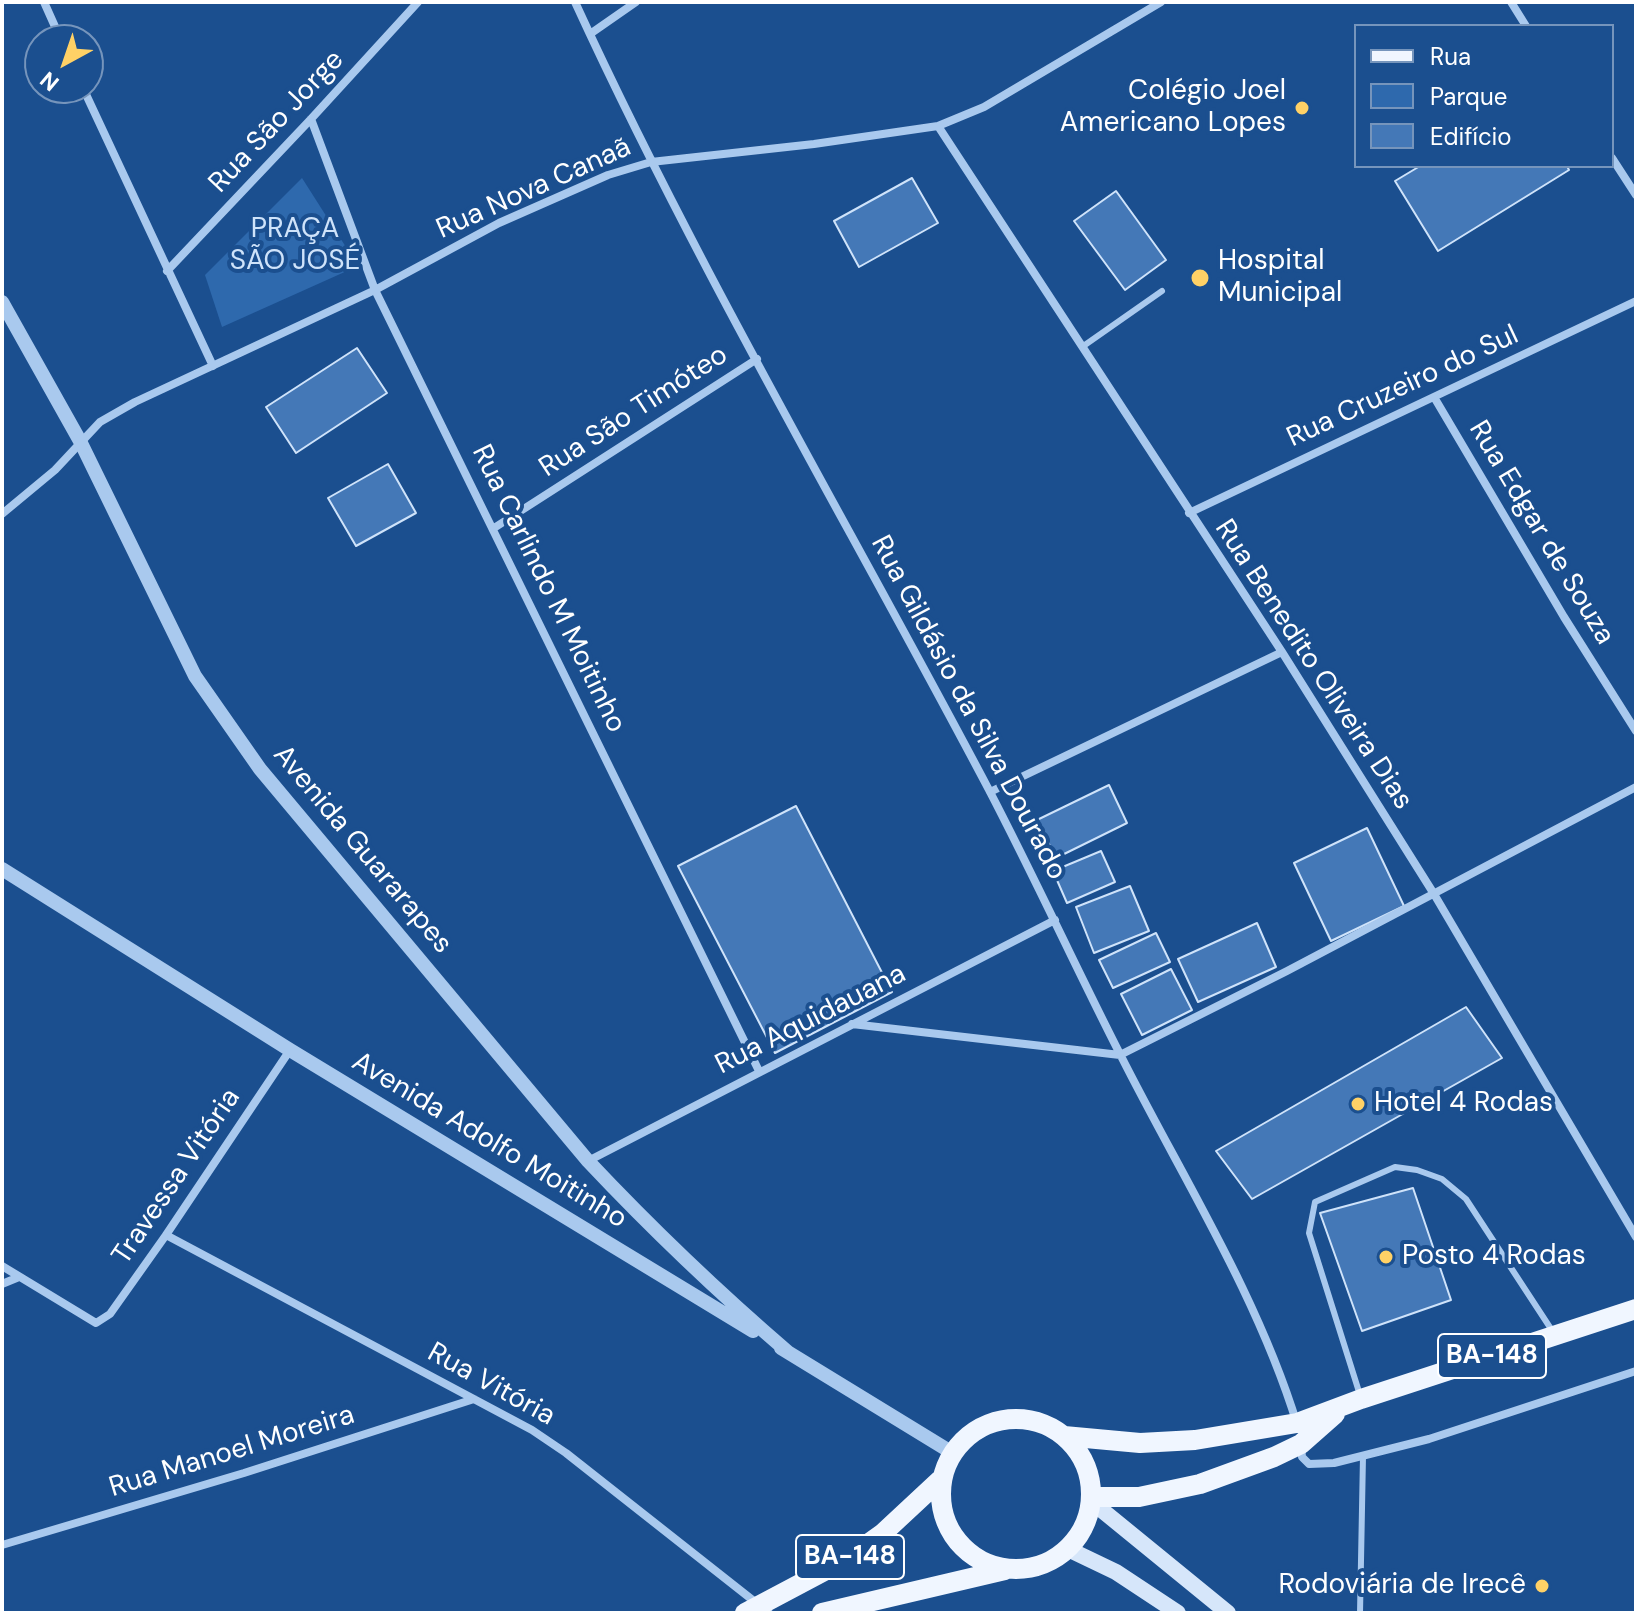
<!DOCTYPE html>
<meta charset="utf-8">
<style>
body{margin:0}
#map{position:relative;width:1638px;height:1615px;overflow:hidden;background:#1b4f8f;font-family:"DM Sans",sans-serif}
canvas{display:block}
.frame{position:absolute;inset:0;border:4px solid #fff;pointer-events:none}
.legend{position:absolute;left:1354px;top:24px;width:260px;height:144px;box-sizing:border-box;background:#1b4f8f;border:2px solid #7695bc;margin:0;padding:10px 14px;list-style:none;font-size:24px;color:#fff}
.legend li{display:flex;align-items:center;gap:16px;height:40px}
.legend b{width:40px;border:2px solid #7695bc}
.north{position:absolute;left:24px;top:24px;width:80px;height:80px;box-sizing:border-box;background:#1b4f8f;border:2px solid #7695bc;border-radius:50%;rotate:220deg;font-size:22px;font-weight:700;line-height:32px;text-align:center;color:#fff}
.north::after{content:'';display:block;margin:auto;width:28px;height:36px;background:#ffd166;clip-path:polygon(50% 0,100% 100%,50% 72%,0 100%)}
</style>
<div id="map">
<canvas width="1638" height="1615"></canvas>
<div class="frame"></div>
<ul class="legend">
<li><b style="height:10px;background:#f0f6ff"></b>Rua</li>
<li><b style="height:22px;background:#2e69ad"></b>Parque</li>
<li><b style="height:22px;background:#4478b7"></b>Edifício</li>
</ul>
<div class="north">N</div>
</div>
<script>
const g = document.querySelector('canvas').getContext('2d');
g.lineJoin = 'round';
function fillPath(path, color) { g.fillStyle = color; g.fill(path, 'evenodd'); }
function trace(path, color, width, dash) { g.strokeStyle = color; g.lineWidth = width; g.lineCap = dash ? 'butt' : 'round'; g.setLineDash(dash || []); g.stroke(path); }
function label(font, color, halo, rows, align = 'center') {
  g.font = font + ' "DM Sans",sans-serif'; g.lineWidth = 8; g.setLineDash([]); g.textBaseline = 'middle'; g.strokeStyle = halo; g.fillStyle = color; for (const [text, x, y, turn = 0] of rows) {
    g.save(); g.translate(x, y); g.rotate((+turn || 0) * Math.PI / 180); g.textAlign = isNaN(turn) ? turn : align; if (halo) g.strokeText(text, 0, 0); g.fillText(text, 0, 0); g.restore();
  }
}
fillPath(new Path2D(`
 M302 178 358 266 222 327 205 275Z`), '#2e69ad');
const building = new Path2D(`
 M1420 166H1567L1569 170 1438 251 1395 181Z
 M912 178 938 223 859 267 834 221Z
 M1116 191 1166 260 1125 290 1074 221Z
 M357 348 387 393 296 453 266 407Z
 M388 464 416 513 356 546 328 498Z
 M1109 785 1127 823 1056 858 1037 820Z
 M796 806 892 992 775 1053 678 866Z
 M1367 828 1404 906 1331 941 1294 863Z
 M1101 851 1115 882 1067 903 1053 871Z
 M1130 886 1149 931 1094 953 1076 907Z
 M1257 923 1276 967 1198 1002 1178 959Z
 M1156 933 1170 962 1113 988 1099 960Z
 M1171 969 1192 1010 1142 1035 1121 994Z
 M1466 1007 1502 1058 1252 1199 1216 1151Z
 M1413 1188 1451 1300 1362 1331 1320 1213Z`);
fillPath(building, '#4478b7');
trace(building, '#cfe3fa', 2);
trace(new Path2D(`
 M1082 347 1162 291
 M1360 1395 1309 1233 1315 1202 1395 1167 1417 1170 1442 1179 1466 1199 1553 1332
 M1360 1613 1363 1456`), '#a9c9ee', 6);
trace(new Path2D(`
 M44 2 61 40
 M575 2C699 272 851 528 989 790 1035 878 1076 968 1121 1056 1182 1177 1257 1294 1297 1424
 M1511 2 1526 26
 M590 34 636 2
 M83 88 213 366
 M311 119 375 290 759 1071
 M938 126 1282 652 1434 894 1636 1237
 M1612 158 1636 195
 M167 271 311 119 418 2
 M1434 397 1564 617 1636 731
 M1189 513 1636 301
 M2 514 55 470 100 422 135 402 375 290 499 223 608 175 651 162 814 144 938 126 984 107 1161 2
 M494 528 757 359
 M990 792 1282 652
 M852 1024 1120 1055 1287 971 1636 787
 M588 1161 1055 920
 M166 1235 532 1430 566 1453 769 1613
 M2 1266 96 1323 110 1314 166 1235 290 1050
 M2 1284 19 1277
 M1301 1445 1302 1457 1309 1464 1334 1463 1429 1439 1636 1371
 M2 1545 244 1473 474 1399`), '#a9c9ee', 8);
trace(new Path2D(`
 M2 302 80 441 195 676 260 769 588 1161C652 1229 718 1292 789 1353
 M2 869 290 1050 753 1331
 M781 1348 951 1452`), '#a9c9ee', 14);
trace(new Path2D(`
 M1092 1502 1228 1613
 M1068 1549 1116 1572 1178 1613`), '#d6e6fa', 16);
trace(new Path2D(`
 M941 1494a75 75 0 1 1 150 0a75 75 0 1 1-150 0Z
 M1064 1436 1140 1443 1195 1440 1297 1423 1361 1399 1636 1309
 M1093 1497H1139L1200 1484 1274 1457 1301 1444 1335 1414
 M745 1613 847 1559 882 1534 940 1480
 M822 1613 1005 1570`), '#f0f6ff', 20);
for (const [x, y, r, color] of [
 [1302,108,8,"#ffd166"],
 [1200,278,10,"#ffd166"],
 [1358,1104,8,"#ffd166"],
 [1386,1257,8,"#ffd166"],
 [1542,1586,8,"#ffd166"]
]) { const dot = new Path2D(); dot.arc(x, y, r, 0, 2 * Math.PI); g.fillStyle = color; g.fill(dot); trace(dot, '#1b4f8f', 3); }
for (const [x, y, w] of [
 [1492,1356,108],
 [850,1557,108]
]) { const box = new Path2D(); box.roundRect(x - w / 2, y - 22, w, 44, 6); g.fillStyle = '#1b4f8f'; g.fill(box); trace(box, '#fff', 2); }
label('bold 26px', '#fff', null, [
 ["BA-148",1492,1356],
 ["BA-148",850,1557]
]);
label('28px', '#fff', '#1b4f8f', [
 ["Colégio Joel",1286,92,"right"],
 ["Americano Lopes",1286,124,"right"],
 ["Hospital",1218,262],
 ["Municipal",1218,294],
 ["Hotel 4 Rodas",1374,1104],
 ["Posto 4 Rodas",1402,1257],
 ["Rodoviária de Irecê",1526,1586,"right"]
], 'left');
label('28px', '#fff', '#1b4f8f', [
 ["Rua São Jorge",277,122,-47],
 ["Rua Nova Canaã",534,189,-24],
 ["Rua Cruzeiro do Sul",1403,387,-25],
 ["Rua São Timóteo",634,412,-33],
 ["Rua Edgar de Souza",1541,533,59],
 ["Rua Carlindo M Moitinho",548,589,64],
 ["Rua Benedito Oliveira Dias",1313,665,57],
 ["Rua Gildásio da Silva Dourado",968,708,62],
 ["Avenida Guararapes",362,850,50],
 ["Rua Aquidauana",811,1020,-27],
 ["Avenida Adolfo Moitinho",489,1141,31],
 ["Travessa Vitória",177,1177,-56],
 ["Rua Vitória",491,1385,29],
 ["Rua Manoel Moreira",232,1452,-17]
]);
label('28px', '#cfe3fa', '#1b4f8f', [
 ["PRAÇA",295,230],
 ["SÃO JOSÉ",295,262]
]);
</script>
